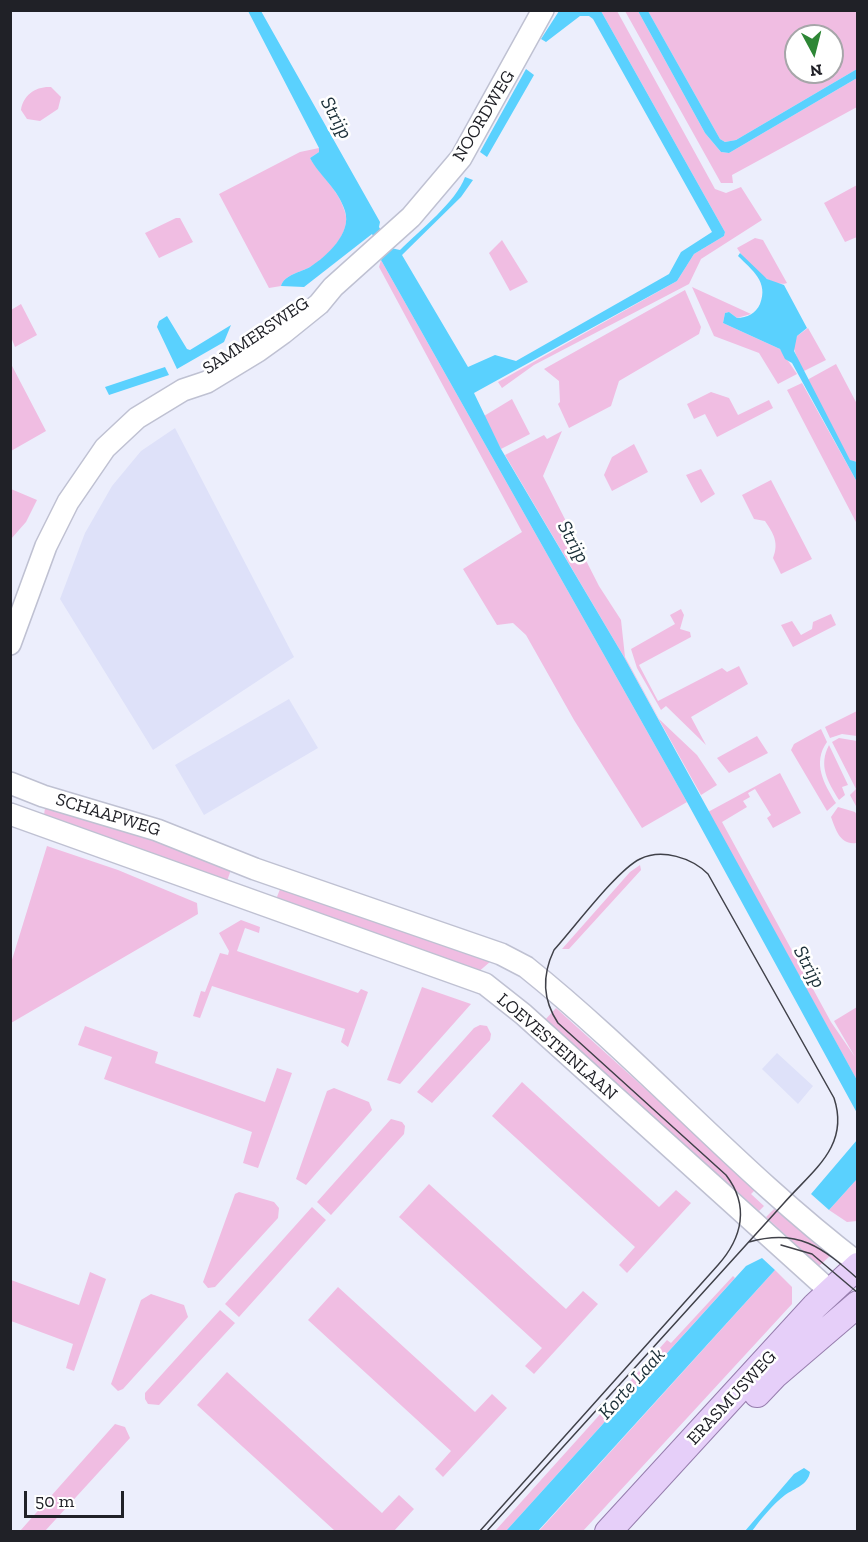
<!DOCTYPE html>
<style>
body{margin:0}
#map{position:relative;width:868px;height:1542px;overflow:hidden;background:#eceefc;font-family:"Zilla Slab",serif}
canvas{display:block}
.frame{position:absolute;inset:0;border:12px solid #202127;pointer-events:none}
.north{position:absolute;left:784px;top:24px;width:60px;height:60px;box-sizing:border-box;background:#fff;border:2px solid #a6a6a9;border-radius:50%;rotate:173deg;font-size:16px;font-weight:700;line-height:24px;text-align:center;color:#202127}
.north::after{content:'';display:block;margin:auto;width:21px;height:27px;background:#2d8635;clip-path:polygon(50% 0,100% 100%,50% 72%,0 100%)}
.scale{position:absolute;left:24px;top:1491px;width:100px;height:27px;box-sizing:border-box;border:3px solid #202127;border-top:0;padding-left:8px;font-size:18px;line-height:21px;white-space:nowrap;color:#202127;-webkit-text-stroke:4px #fff;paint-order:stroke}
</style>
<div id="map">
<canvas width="868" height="1542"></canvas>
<div class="frame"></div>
<div class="north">N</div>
<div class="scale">50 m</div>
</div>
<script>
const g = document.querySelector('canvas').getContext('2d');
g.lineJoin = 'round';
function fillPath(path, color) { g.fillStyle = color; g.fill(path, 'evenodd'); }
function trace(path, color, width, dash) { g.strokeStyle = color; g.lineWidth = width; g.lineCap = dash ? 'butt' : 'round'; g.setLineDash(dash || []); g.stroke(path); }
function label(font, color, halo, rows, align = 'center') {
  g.font = font + ' "Zilla Slab",serif'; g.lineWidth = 5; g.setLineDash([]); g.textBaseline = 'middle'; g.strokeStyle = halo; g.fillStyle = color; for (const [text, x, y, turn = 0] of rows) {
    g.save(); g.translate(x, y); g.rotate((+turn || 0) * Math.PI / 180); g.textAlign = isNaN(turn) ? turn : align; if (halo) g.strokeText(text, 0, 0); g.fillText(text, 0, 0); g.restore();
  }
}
fillPath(new Path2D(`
 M175 428 294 657 153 750 60 599 85 533 112 486 141 451Z
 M289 699 318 748 204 815 175 765Z
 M777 1053 813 1086 798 1104 762 1069Z`), '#dee1f9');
fillPath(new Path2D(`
 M601 11H617L715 189 726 193 741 187 762 220 701 259 689 284 534 365 502 388 498 382 677 281 694 254 724 236 725 232Z
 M625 11H638L705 133 721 152 729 153 857 78V107L732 175 733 183H721Z
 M648 11H857V69L736 140 725 142 720 139ZM796 36H832V72H796Z
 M51 87 61 97 58 109 40 121 27 119 21 110C23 95 36 86 51 87Z
 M319 148V152L310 158C321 177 338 188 345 212 352 233 327 257 310 267 301 272 284 275 281 286L269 288 219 194 300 152Z
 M857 185V237L845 242 824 203Z
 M176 218H180L193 242 159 258 145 233Z
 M755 238 763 240 787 283C770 289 746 262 737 248Z
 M502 240 528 282 510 291 489 253Z
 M381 260 687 802 642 828 574 720 526 635 513 623 497 625 463 569 522 532 379 267Z
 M692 287 751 314 737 318 729 312 725 313 723 323 780 349 797 374 778 384 759 353 714 336Z
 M685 290 701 327 699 334 619 381 611 406 569 428 558 404 560 402 559 381 544 369Z
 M21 304 37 335 15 347 11 337V310Z
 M808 328 826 360 802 372 793 346 797 336Z
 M10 362 46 431 11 451H10Z
 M836 364 857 404V462L850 461 807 380Z
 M802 383 857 482V524L787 390Z
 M711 392 729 398 738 415 769 400 773 408 717 437 705 414 694 419 687 404Z
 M512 399 530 434 501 449 484 416Z
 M562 431 543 476 599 586 621 620 625 657 659 719 697 755 717 785 701 795 624 657 505 455 544 435 547 439Z
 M634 444 648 472 612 491 604 475 612 457Z
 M701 469 715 494 701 503 686 475Z
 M771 480 812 559 781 574 773 558C779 543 774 534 765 521L754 519 742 495Z
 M11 489 37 500 26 522 11 539Z
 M681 609 684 615 680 629 690 632 691 637 639 665 658 701 722 668 727 672 739 666 748 684 691 717 706 745 666 706 661 710 637 668 631 649 675 624 670 615Z
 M831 614 836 625 793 647 781 625 792 621 801 635 812 629 813 622Z
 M857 711V736L842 734 830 738 825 727Z
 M821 729 827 742C812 763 824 784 836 803L827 811 791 750 794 744Z
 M757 736 768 753 729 773 717 758Z
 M839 738 857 741 856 806 850 795 856 789 832 742Z
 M829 745 848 785 842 787 845 795 839 800C828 782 818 766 829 745Z
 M780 773 801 813 773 828 767 818 771 815 755 789 748 793 750 797 743 801 747 807 722 822 831 1022 855 1057 834 1021 857 1007V1080L708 812Z
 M838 807 855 812 858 817 856 843C840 845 836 830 831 817Z
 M45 808 75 810 232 867 227 881 44 815Z
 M47 846 118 870 197 903 198 914 11 1023V963Z
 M640 865 641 870 569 949H562L630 872Z
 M282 884 491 961 476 974 275 902Z
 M241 920 260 927 259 933 245 928 237 951 358 993 361 989 368 992 348 1047 341 1042 345 1029 212 986 200 1018 193 1016 201 991 205 992 220 953 228 955 229 951 219 933Z
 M422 987 471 1004 400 1084 387 1080Z
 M556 1008 756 1189 751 1194 764 1206 759 1211 544 1021Z
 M480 1025 487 1026 491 1034 490 1040 432 1103 417 1092 474 1028Z
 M85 1026 158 1052 155 1063 265 1102 277 1068 292 1073 258 1168 243 1163 252 1132 104 1079 112 1057 78 1045Z
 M522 1082 659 1207 676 1190 691 1203 627 1273 619 1265 635 1247 492 1116Z
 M334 1088 369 1102 372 1110 306 1185 296 1179 327 1091Z
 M391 1119 402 1122 405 1126 404 1134 331 1215 317 1202Z
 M857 1179V1221L847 1222 829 1210Z
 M429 1184 566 1309 583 1291 598 1304 534 1374 525 1366 542 1348 399 1217Z
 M239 1192 274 1202 279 1208 278 1218 215 1287 208 1288 203 1282 235 1194Z
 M312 1207 326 1220 239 1317 225 1304Z
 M776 1207 830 1256 819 1266 766 1217Z
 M775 1270 792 1287V1304L583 1531 538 1532Z
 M90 1272 106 1279 74 1371 66 1368 73 1344 11 1321V1280L79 1305Z
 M733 1276 735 1278 506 1531H495L667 1340 671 1343Z
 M338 1287 475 1412 492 1394 507 1408 443 1477 435 1469 451 1451 308 1320Z
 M151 1294 184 1305 188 1317 123 1389 118 1391 111 1384 141 1300Z
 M220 1310 235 1323 159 1405 148 1404 145 1399V1393Z
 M227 1372 382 1513 399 1495 414 1509 394 1531H335L197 1405Z
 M115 1424 125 1427 130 1438 45 1531H20Z`), '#f0bde2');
fillPath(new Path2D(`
 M248 11H261L380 222 379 227 391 248 400 250C420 230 456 202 465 177L473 180 461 197 402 255 468 367 495 355 516 361 669 274 681 252 712 232 593 19 589 16H580L546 42 541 39 559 11H601L725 232 724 236 694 254 677 281 474 393 501 449 624 657 857 1080V1113L687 802 381 260 384 255 372 234 304 287 281 286C284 275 301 272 310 267 327 256 352 233 345 211 338 188 320 177 310 158L319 152V148Z
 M638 11H648L720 139 725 142 736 140 857 69V78L729 153 721 152 705 133Z
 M526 69 534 75 487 157 480 152Z
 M740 253 767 279 784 285 807 328 797 336 794 351 850 460 857 462V482L792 363 785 359 780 349 723 323 725 313 729 312 737 318C747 318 756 313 760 304 769 282 752 270 738 256Z
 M167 316 187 349 190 350 231 325 224 342 177 369 157 327 159 321Z
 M165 367 169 375 109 395 105 387Z
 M857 1140V1179L829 1210 811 1194Z
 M762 1258 775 1270 538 1531H506L746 1266Z
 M804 1468 810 1472C808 1485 795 1488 785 1495 773 1504 761 1519 752 1531H745L794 1474Z`), '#5ad1fe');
const minor = new Path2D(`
 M10 644 46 546 68 502 105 448 137 418 183 390 207 382 258 351 283 333 319 304 333 287 411 217 461 158 543 10
 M10 783 43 796 157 830 255 869 501 954 526 967C642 1060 740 1173 858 1263
 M10 814 485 984 523 1014 831 1292`);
const major = new Path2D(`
 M757 1394 775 1375 858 1304
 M608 1532 815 1306 858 1266`);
trace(minor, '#bfc1d2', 24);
trace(major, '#967dad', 28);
trace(minor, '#fff', 21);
trace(major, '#e6cff9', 26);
trace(new Path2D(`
 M749 1242C798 1228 822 1247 858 1279
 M781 1245 812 1254 858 1293
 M479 1532 718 1265C742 1238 750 1206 726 1175L558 1023C542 999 542 975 554 950 574 928 617 870 640 859 662 848 692 858 708 874L834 1098C850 1146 813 1170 784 1203L486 1532`), '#404149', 1.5);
label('18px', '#202127', '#fff', [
 ["NOORDWEG",484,116,-59],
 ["SAMMERSWEG",256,336,-34],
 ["SCHAAPWEG",108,815,17],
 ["LOEVESTEINLAAN",557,1047,41],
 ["ERASMUSWEG",732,1398,-47]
]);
label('italic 20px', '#1c3039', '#fff', [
 ["Strijp",336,118,61],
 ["Strijp",573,542,61],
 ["Strijp",809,967,61],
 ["Korte Laak",632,1384,-48]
]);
</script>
